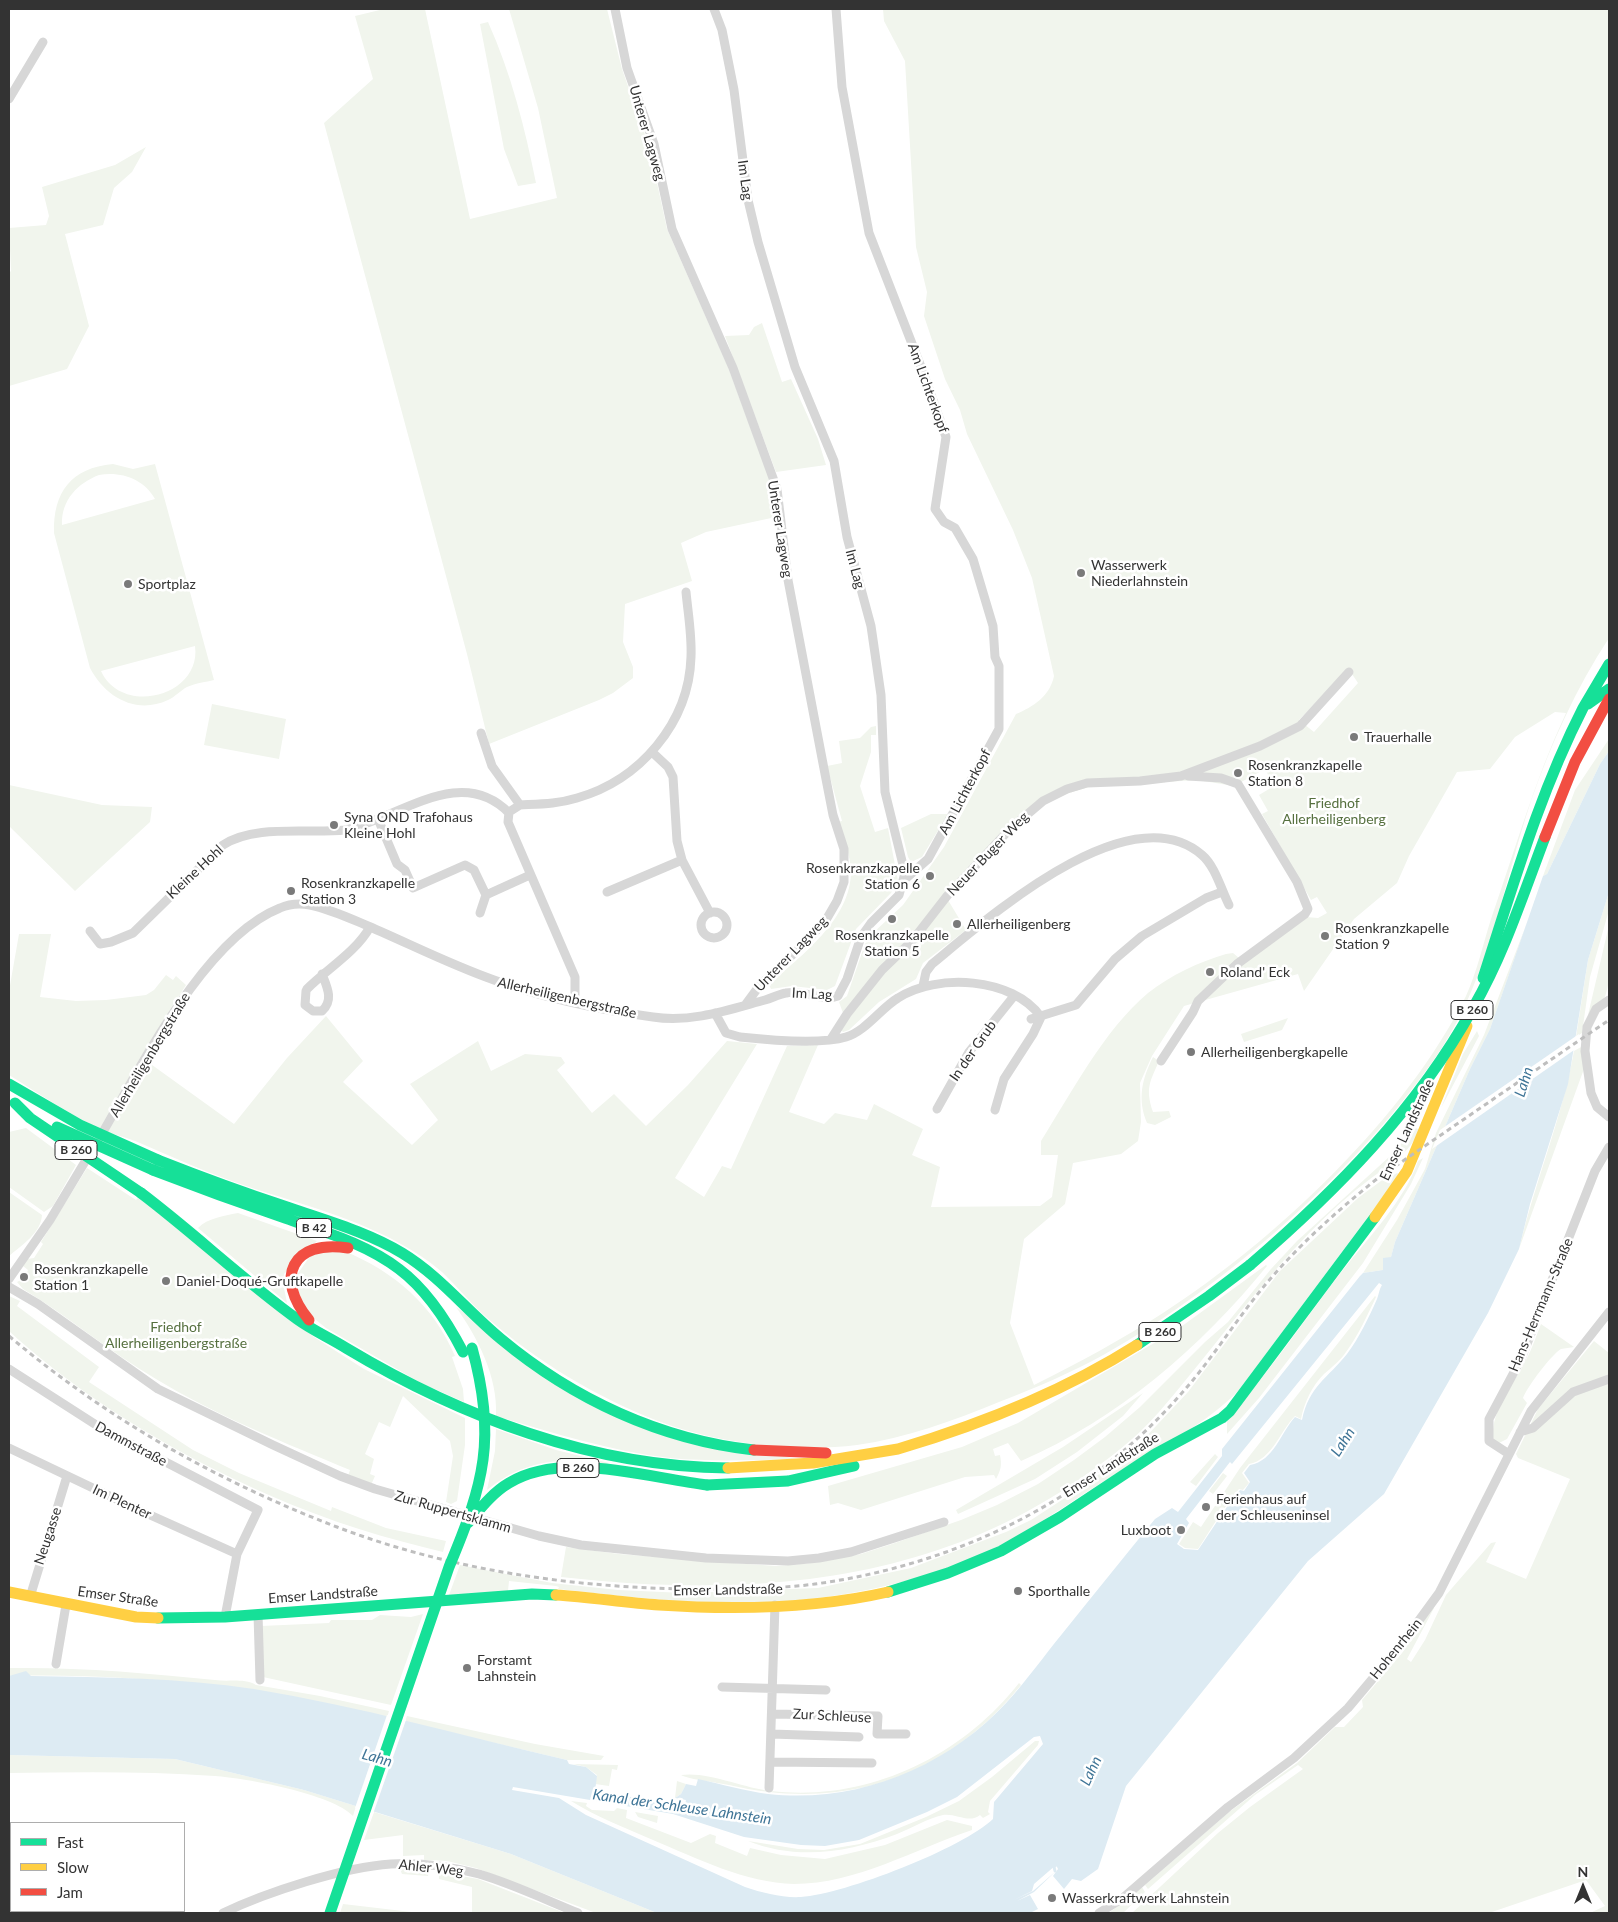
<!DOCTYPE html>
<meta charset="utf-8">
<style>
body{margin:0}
#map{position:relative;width:1618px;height:1922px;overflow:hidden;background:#fff;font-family:Lato,sans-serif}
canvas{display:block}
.frame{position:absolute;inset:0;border:10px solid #333;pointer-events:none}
.legend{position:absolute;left:10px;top:1822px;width:175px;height:90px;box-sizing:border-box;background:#fff;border:1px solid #adadad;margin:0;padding:6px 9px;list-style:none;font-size:15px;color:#333}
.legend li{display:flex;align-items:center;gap:10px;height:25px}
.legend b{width:25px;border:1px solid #adadad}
.north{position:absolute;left:1558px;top:1862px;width:50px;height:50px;-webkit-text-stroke:4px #fff;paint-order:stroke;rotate:0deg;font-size:14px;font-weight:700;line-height:20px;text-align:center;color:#333}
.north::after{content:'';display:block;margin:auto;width:18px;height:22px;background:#333;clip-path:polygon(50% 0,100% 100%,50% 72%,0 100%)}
</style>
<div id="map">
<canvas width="1618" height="1922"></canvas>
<div class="frame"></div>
<ul class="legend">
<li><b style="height:6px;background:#16e098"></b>Fast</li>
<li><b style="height:6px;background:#ffcf43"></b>Slow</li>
<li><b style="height:6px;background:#f24e42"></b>Jam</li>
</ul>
<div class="north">N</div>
</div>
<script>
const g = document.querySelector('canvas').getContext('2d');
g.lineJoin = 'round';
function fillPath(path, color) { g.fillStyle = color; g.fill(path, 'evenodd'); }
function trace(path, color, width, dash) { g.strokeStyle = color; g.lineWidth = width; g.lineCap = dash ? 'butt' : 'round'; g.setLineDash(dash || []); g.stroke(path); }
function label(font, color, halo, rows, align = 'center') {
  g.font = font + ' Lato,sans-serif'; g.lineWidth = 5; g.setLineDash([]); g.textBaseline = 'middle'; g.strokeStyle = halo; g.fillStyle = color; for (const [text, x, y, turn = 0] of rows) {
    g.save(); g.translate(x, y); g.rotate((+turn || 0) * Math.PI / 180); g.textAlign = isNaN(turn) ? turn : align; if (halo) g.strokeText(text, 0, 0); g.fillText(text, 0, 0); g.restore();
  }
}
fillPath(new Path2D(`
 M384 9H425L470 219 557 198 538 108 509 9H607L622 69 649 146 667 229 728 367 773 489 776 517 706 532 681 543 692 581 625 604 623 642 633 667V678L613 693 599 700 489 744 467 654 324 123 373 79 355 16Z
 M883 9H1609V638C1576 688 1551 744 1531 801 1503 884 1490 974 1441 1049 1364 1165 1226 1286 1105 1354 1071 1373 1035 1388 999 1402 953 1421 906 1438 857 1445 795 1453 716 1443 658 1421 594 1396 538 1362 486 1317 470 1303 457 1286 442 1272 426 1258 407 1247 388 1237 338 1212 282 1199 229 1180 199 1169 170 1156 140 1143 127 1137 113 1135 100 1129 69 1114 38 1093 9 1075V991L19 934H51L40 997 76 1001 106 1000 146 995 154 990 166 975 173 980 176 976 186 985 141 1057 234 1124 287 1058 326 1016 363 1061 343 1082 412 1145 438 1120 410 1084 478 1041 491 1071 525 1054 561 1057 565 1063 557 1070 592 1113 614 1094 646 1126 688 1085 727 1041 757 1044 675 1178 704 1197 722 1166 731 1169 787 1046 818 1045 789 1112 824 1124 835 1113 867 1120 874 1104 923 1129 912 1155 940 1167 931 1207 1040 1206 1052 1197 1058 1155H1041V1141C1072 1092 1104 1030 1148 993 1171 975 1199 962 1226 954L1233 953 1239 958 1306 917 1318 918 1327 913 1317 897 1311 900 1262 814 1268 811 1259 795 1274 786 1265 769 1234 786 1197 780 1089 787 1066 794 1050 801 1030 815 948 900 966 930 923 963 916 979 879 1002 849 1030 843 1032 841 1030 843 1013 839 1002 847 996 865 944 873 933 903 905 944 847 1016 714C1033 707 1050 696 1054 676L1032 578 1013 530 967 434 960 410 945 379 924 316 927 292 916 247 905 61 884 21ZM1346 671 1352 674 1358 683 1314 732 1299 720ZM1555 712 1566 713C1535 779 1515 850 1491 919 1483 944 1477 972 1466 996 1406 1117 1276 1240 1163 1313 1121 1340 1078 1363 1034 1385L1010 1323 1024 1239 1065 1204 1073 1163 1121 1154 1138 1141 1141 1122 1140 1083 1152 1056 1184 1006 1298 974 1304 991 1354 919 1397 883 1409 856 1457 772 1490 769 1515 737Z
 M488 22C511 73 525 128 536 183L518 186 504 149 480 24Z
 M146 147 132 172 114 188 103 225 65 234 89 326 67 369 9 386V273L11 271 9 228 46 225 49 216 42 187 115 165Z
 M762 323 782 382 791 379 818 439 826 465 776 472 725 336 749 335 754 327Z
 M113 464 133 469 155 464 214 680C206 682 196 683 187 687 181 690 175 697 168 700 136 715 105 697 90 668L54 533C53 492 71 468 113 464ZM99 475C121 471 144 479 155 499L62 525C61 500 78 483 99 475ZM195 646C202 696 122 717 101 671Z
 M212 704 286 719 279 759 204 745Z
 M876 726V735H871V752L860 786 875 832 888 828 898 881 891 893 856 929 835 986 827 990 792 986 771 989 769 985C801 955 851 920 851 871 850 854 844 838 837 822L842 821 827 766 842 763 839 741 860 738 871 727Z
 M1609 739V751L1600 764 1547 874 1543 876 1575 790Z
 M9 785 102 805 152 807 150 822 75 891 9 826Z
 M931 814H948L922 857 911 862 908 857 901 828Z
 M1609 892V910L1590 977 1582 1033 1576 1037 1588 960Z
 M1528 920 1490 1029 1470 1069 1395 1242 1391 1257 1383 1270 1363 1273 1397 1220 1425 1169 1436 1133 1484 1035Z
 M1609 925C1609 950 1617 1005 1588 1015Z
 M1288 1018 1282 1030 1244 1042 1241 1034Z
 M1477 1031 1479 1036 1441 1108 1463 1054Z
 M1581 1047 1584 1069 1581 1077 1519 1249C1535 1182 1562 1118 1574 1051Z
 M1153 1057 1159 1061C1150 1082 1145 1088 1153 1112L1169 1111 1171 1117 1155 1125 1147 1123C1137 1099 1142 1079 1153 1057Z
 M26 1128 76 1165 53 1206 44 1212 9 1187V1132Z
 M1416 1128 1420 1130C1415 1140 1408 1150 1399 1157L1395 1150Z
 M1389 1157 1391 1164C1295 1228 1233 1327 1159 1412 1134 1441 1102 1464 1071 1485 918 1587 739 1597 561 1577L566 1547 619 1554 733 1563 776 1566 812 1563 861 1554 892 1544 961 1520 997 1505 1038 1484 1074 1460 1105 1437 1140 1407 1205 1342 1228 1322 1271 1269 1297 1241Z
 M1423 1158 1411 1184 1363 1263 1259 1398 1227 1434V1420C1269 1373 1304 1320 1343 1270 1368 1238 1405 1200 1418 1161Z
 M87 1168 136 1200 139 1197 314 1337 364 1369 465 1418V1445L457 1501 451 1504 446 1502 453 1456 450 1441 403 1396 390 1427 379 1422 365 1454 374 1459 370 1474 375 1476 371 1485 348 1476 350 1470C285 1443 217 1416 156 1379 110 1352 69 1317 23 1289L17 1282 25 1278 28 1270 23 1266 27 1259 34 1258 43 1244 41 1242Z
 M1397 1173 1399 1174 1394 1182 1240 1389C1204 1427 1155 1449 1112 1476 1067 1504 1024 1536 975 1557 885 1596 773 1609 675 1601 636 1598 597 1593 558 1589L559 1587 556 1586 509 1581 508 1591 449 1595 460 1565 552 1583 618 1590 684 1593 818 1588 911 1568 1006 1532 1031 1520 1085 1485 1141 1442 1188 1392 1280 1271 1358 1198 1389 1175 1390 1177Z
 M9 1192 42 1215C41 1233 22 1245 9 1256Z
 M238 1213 317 1241 284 1274 283 1283 287 1303 198 1228C208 1218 223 1216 238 1213Z
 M344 1251C395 1272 433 1305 455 1356L452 1357 463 1389 464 1402 421 1383 326 1328 306 1312 294 1279 313 1252Z
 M1266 1265 1267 1266C1201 1347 1118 1419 1021 1461L1008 1443 993 1449 995 1456 1000 1455C1002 1465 1001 1470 996 1479L994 1475 965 1477 861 1510 838 1503 830 1505 828 1486 962 1447 1018 1423 1178 1329Z
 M9 1296 20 1301 17 1306 99 1367 89 1382 193 1450 239 1473 331 1511 332 1507 386 1528 446 1541 443 1552C415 1545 387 1538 359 1529 239 1491 101 1416 9 1331Z
 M1375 1296 1376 1297C1367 1316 1358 1336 1346 1352 1340 1361 1332 1367 1324 1374 1312 1386 1304 1403 1301 1419L1295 1416C1280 1431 1272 1460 1249 1464L1242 1473 1249 1483 1243 1490 1239 1489C1224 1507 1211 1529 1198 1549L1185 1548 1179 1544 1193 1522 1201 1527 1240 1468Z
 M456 1307 618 1419 796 1459C754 1460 712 1462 670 1458 610 1451 554 1433 496 1416 498 1376 477 1337 456 1307Z
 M1541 1324 1574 1347C1570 1348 1565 1348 1561 1349 1552 1354 1527 1387 1523 1398L1527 1403 1507 1439 1499 1443 1493 1439C1491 1409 1513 1386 1526 1360 1532 1349 1536 1336 1541 1324Z
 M1594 1341 1609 1353V1913H1590L1605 1906 1586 1880 1489 1913H1132L1218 1833 1250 1807 1303 1769 1298 1765 1255 1795 1148 1889 1145 1885 1229 1812 1297 1763 1335 1727H1344L1363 1707 1362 1700 1402 1653 1432 1607 1434 1608 1407 1659 1411 1662 1425 1640 1446 1595 1491 1543 1496 1542 1486 1562 1526 1579 1570 1479 1518 1458 1516 1454 1538 1409Z
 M1143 1393 1123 1416 1077 1452 1035 1479 958 1514 956 1510 1063 1447Z
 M496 1429 556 1450 609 1463C601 1466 587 1462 578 1461 543 1459 514 1468 487 1490L495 1451Z
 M1215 1454 1218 1457 1196 1486 1190 1482Z
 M1223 1473 1227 1476 1213 1494 1209 1491Z
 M423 1614 391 1705 263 1677 261 1626 329 1623 331 1620H372L380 1615 411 1617Z
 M9 1668C78 1667 146 1673 215 1680 229 1682 244 1678 256 1685L320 1696 389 1711 387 1718C269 1687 131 1673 9 1676Z
 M1019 1683 1021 1685C946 1778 844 1812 729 1785 715 1782 691 1780 681 1775 707 1771 744 1788 771 1791 867 1802 960 1758 1019 1683Z
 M407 1716 535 1744 604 1756 601 1760H567L405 1722Z
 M1035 1741H1039L1038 1745 990 1801 988 1812 990 1814 983 1818 980 1815C969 1824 956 1813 943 1815 928 1818 912 1828 897 1834 849 1852 798 1861 748 1841L798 1849 824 1850 860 1844 926 1817 959 1801 992 1777Z
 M9 1755 175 1759 304 1790 356 1806 353 1816C333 1794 245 1778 215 1776 147 1771 77 1772 9 1773Z
 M573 1764 618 1765 617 1770 612 1769 609 1786 595 1784 597 1775 586 1767Z
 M677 1781 686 1784 681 1794 675 1798Z
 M571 1801 587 1803 586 1806 592 1810 614 1811 617 1808 627 1810 626 1818 691 1843 710 1834 716 1836 715 1843 747 1856 750 1848 781 1855 825 1859 885 1845 947 1820 972 1826V1830C915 1849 856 1884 794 1884 746 1883 696 1858 653 1840 625 1828 597 1817 571 1801Z
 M374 1812 511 1854 657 1913H596L476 1868 447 1861 424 1860V1855L403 1856V1835L364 1840Z
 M635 1812 658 1816 657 1823 638 1817Z
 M400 1869 429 1870 428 1876 402 1874Z
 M439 1872 478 1879 565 1913H472V1887L439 1879Z
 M1142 1887 1145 1892 1123 1913H1109Z
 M343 1904 420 1913H340Z`), '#f1f5ed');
fillPath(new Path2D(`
 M1609 751V892L1588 960 1568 1084 1530 1204 1519 1249 1488 1313 1384 1494 1308 1561 1126 1786 1098 1869 1081 1881 1072 1879 1064 1889 1053 1876 1058 1869 1056 1865 1034 1884 1032 1891 1014 1900 1033 1891 1056 1871 1034 1892 1017 1901 1030 1895 1038 1909 1030 1913H657L511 1854 304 1790 175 1759 9 1755V1676L26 1671 31 1676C105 1677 180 1678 254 1689 359 1706 463 1736 567 1760L569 1764 586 1767 597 1776 595 1791 685 1806 686 1800 675 1798 681 1794 686 1784 696 1786 698 1779C721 1784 745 1791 768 1794 858 1804 947 1767 1007 1702 1027 1680 1044 1656 1062 1634 1093 1595 1124 1557 1155 1519L1172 1508 1178 1512 1222 1456V1449L1360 1276 1363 1273 1383 1270V1258L1391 1257 1395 1242 1470 1069 1490 1029 1543 876 1547 874 1600 764ZM1379 1283 1382 1285C1379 1290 1379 1294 1377 1299 1369 1317 1359 1338 1347 1354 1328 1378 1309 1386 1302 1420L1295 1417C1281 1432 1274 1461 1250 1465L1244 1473 1250 1482 1244 1491 1240 1490C1224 1509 1212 1530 1198 1550L1184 1549 1177 1544 1189 1523 1186 1519 1230 1462 1232 1464ZM1040 1736 1043 1744 994 1802 993 1819C963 1848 845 1894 801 1897 782 1898 763 1893 745 1887L586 1815 559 1798 512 1790 513 1787 673 1814 744 1837 801 1845 825 1846 859 1840 927 1812 957 1797 1034 1737Z`), '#ddebf3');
fillPath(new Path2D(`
 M1579 1034 1577 1048 1432 1149 1440 1130Z
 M387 1715 406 1720 373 1814 355 1808Z`), '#fff');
trace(new Path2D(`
 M1055 1871 1054 1867 1057 1864`), '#ddebf3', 3);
trace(new Path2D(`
 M615 9 627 68 654 144 672 229 733 368 777 489 788 580 825 774 833 815 844 849V882L837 901 826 920 805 943 760 985 746 1004
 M836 9 842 87 869 233 923 372 946 437 935 509 944 522 955 528 973 559 993 626 995 657 999 666V729L928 859 904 880
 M9 99 43 42
 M481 733 492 766 520 805 509 812 508 822 575 977V1002
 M652 752 668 767 673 777 677 841 682 860 710 913
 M520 805C539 804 558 804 577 798 640 780 689 723 691 657 692 635 688 613 686 592
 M378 819 397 864 405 870 413 888 465 865 474 870 486 895 530 875
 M607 892 682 860
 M701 925a13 13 0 1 1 26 0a13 13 0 1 1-26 0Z
 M480 913 486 895
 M90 931 100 944 111 942 133 933 223 845C255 824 307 834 345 830 398 819 460 763 509 813
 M322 974C327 987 334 1000 322 1011H313L305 1005 306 991 307 989C327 969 356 952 370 927
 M923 986 926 972 932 964C987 919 1129 792 1202 855 1215 866 1221 889 1229 905
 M1609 1000 1596 1009 1587 1027 1585 1051 1591 1093 1597 1107 1609 1117
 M715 1013 726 1033 740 1037C768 1040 820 1045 846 1037 866 1031 881 1008 898 998 936 973 1013 977 1041 1017
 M1031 1019 1076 1005 1115 959 1142 936 1206 898 1222 892
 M831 1039 847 1014 882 970 912 941 947 896 1010 829 1043 801 1067 789 1087 783 1140 781 1181 776 1260 746 1300 726 1349 672
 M1161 1061 1193 1012 1198 1001 1237 964 1305 914 1308 909 1297 882 1238 784 1221 778 1188 776
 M937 1109 969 1052 1014 996
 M995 1110 1004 1079 1033 1034 1041 1017
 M100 1137C140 1069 204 938 280 908 289 904 300 903 310 905 330 909 349 918 368 926 410 944 451 965 494 980 544 998 600 1010 653 1017 691 1023 728 1010 765 1000 772 998 779 994 786 993 803 989 821 1002 838 996L847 979 861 937 871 923 899 895 905 873 885 792 881 695 871 626 847 537 834 461 795 367 758 242 748 200 734 90 722 30 714 9
 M9 1279 50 1220 89 1155
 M9 1287 38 1304 158 1389 273 1445 340 1476 375 1489 539 1536 581 1545 706 1558 788 1561 819 1558 851 1552 944 1522
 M9 1369 104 1430 258 1510 237 1554 225 1617
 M1520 1432 1533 1428 1573 1392 1609 1379
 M9 1448 139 1510 237 1554
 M1509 1454 1489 1441V1419L1521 1359 1595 1171 1609 1147
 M30 1597 67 1476
 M258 1614 260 1680
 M56 1664 66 1605
 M722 1687 826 1690
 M773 1714 878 1716 877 1734H906
 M772 1734 859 1737
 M771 1762 872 1763
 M769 1788 775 1605
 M223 1913C267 1892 344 1867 391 1864 419 1862 452 1867 479 1874 513 1884 546 1900 578 1913
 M1099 1913 1123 1898 1228 1807 1294 1758 1348 1708 1401 1645 1439 1593 1531 1411 1609 1312`), '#d7d7d7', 9);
trace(new Path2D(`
 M1588 704 1609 689
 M1583 708 1609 664
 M1483 978C1513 886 1539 794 1583 708
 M158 1160C201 1177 245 1193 290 1208 327 1221 367 1232 402 1253 440 1276 467 1311 501 1339 573 1399 661 1440 754 1450
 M153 1170C197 1187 241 1203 285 1218 324 1232 365 1243 399 1269 427 1290 447 1321 463 1352
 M141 1193C194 1233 243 1280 297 1319 312 1330 330 1338 346 1348 461 1417 593 1467 728 1468
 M1137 1345 1209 1296 1250 1265
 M707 1485 788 1481 854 1466
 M888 1592 948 1573 1001 1551 1060 1517 1155 1454 1222 1418 1230 1411 1375 1217
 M158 1618 225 1617 532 1594 556 1595`), '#16e098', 11);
trace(new Path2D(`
 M1375 1217 1407 1171 1467 1026
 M898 1449C982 1424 1063 1392 1137 1345
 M728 1468 813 1463 898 1449
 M9 1592 136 1617 158 1618
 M556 1595C591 1597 625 1603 659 1605 735 1610 814 1609 888 1592`), '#ffcf43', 11);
trace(new Path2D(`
 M309 1320C274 1278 292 1239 348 1248
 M754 1450 826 1453`), '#f24e42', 11);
trace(new Path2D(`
 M9 1336C107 1419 217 1481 337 1527 460 1574 597 1591 727 1589 756 1588 786 1588 815 1584 911 1571 1007 1536 1087 1479 1121 1455 1153 1426 1181 1394 1216 1355 1243 1308 1279 1269 1309 1236 1343 1206 1378 1178L1609 1020
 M9 1909H10`), '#bebebe', 3, [5, 4]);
trace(new Path2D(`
 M9 1084 80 1125 158 1160
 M15 1103 30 1118 141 1193
 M57 1127 153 1170
 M1250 1265C1337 1190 1417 1109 1473 1008 1504 954 1523 895 1545 837
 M468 1523C480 1509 492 1493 509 1483 563 1450 648 1478 707 1485
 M449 1567C484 1484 497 1437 472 1348
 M330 1913 449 1567`), '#16e098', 11);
trace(new Path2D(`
 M1545 837 1575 762 1609 699`), '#f24e42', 11);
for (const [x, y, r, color] of [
 [1081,573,5,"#7a7a7a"],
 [128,584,5,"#7a7a7a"],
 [1354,737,5,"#7a7a7a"],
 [1238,773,5,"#7a7a7a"],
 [334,825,5,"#7a7a7a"],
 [930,876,5,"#7a7a7a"],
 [291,891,5,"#7a7a7a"],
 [892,919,5,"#7a7a7a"],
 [957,924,5,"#7a7a7a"],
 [1325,936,5,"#7a7a7a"],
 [1210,972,5,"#7a7a7a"],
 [1191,1052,5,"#7a7a7a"],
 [24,1277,5,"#7a7a7a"],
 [166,1281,5,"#7a7a7a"],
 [1206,1507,5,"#7a7a7a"],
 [1181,1530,5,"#7a7a7a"],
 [1018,1591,5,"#7a7a7a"],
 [467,1668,5,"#7a7a7a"],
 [1052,1898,5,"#7a7a7a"]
]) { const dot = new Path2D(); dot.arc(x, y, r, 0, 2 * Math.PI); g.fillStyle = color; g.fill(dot); trace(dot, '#fff', 2); }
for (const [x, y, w] of [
 [1472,1010,42],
 [76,1150,42],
 [314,1228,35],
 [1160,1332,42],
 [578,1468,42]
]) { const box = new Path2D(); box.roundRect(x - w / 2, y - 9.5, w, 19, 4); g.fillStyle = '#fff'; g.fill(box); trace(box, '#333', 1); }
label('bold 12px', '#333', null, [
 ["B 260",1472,1010],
 ["B 260",76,1150],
 ["B 42",314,1228],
 ["B 260",1160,1332],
 ["B 260",578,1468]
]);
label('14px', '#333', '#fff', [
 ["Unterer Lagweg",647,133,74],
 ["Im Lag",745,180,82],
 ["Am Lichterkopf",928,388,70],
 ["Unterer Lagweg",780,529,81],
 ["Im Lag",855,569,75],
 ["Am Lichterkopf",965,792,-62],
 ["Neuer Buger Weg",988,854,-46],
 ["Kleine Hohl",195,872,-43],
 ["Unterer Lagweg",791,954,-46],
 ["Im Lag",812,994,3],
 ["Allerheiligenbergstraße",567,998,13],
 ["In der Grub",973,1051,-55],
 ["Allerheiligenbergstraße",150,1055,-59],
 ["Emser Landstraße",1407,1130,-65],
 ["Hans-Herrmann-Straße",1541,1305,-67],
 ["Dammstraße",131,1444,28],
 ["Emser Landstraße",1111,1465,-32],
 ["Im Plenter",122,1502,25],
 ["Zur Ruppertsklamm",453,1512,16],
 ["Neugasse",48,1536,-72],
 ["Emser Landstraße",728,1590,-1],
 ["Emser Landstraße",323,1595,-4],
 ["Emser Straße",118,1597,8],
 ["Hohenrhein",1396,1649,-51],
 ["Zur Schleuse",832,1716,3],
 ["Ahler Weg",431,1868,6]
]);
label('14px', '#333', '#fff', [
 ["Wasserwerk",1091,565],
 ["Niederlahnstein",1091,581],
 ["Sportplaz",138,584],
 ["Trauerhalle",1364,737],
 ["Rosenkranzkapelle",1248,765],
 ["Station 8",1248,781],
 ["Syna OND Trafohaus",344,817],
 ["Kleine Hohl",344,833],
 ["Rosenkranzkapelle",920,868,"right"],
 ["Station 6",920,884,"right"],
 ["Rosenkranzkapelle",301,883],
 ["Station 3",301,899],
 ["Allerheiligenberg",967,924],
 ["Rosenkranzkapelle",1335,928],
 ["Station 9",1335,944],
 ["Rosenkranzkapelle",892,935,"center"],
 ["Station 5",892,951,"center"],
 ["Roland' Eck",1220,972],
 ["Allerheiligenbergkapelle",1201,1052],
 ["Rosenkranzkapelle",34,1269],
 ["Station 1",34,1285],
 ["Daniel-Doqué-Gruftkapelle",176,1281],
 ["Ferienhaus auf",1216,1499],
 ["der Schleuseninsel",1216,1515],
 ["Luxboot",1171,1530,"right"],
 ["Sporthalle",1028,1591],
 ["Forstamt",477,1660],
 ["Lahnstein",477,1676],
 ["Wasserkraftwerk Lahnstein",1062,1898]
], 'left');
label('14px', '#56703f', '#fff', [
 ["Friedhof",1334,803],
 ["Allerheiligenberg",1334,819],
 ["Friedhof",176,1327],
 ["Allerheiligenbergstraße",176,1343]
]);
label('italic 15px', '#3f7597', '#fff', [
 ["Lahn",1524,1082,-72],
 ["Lahn",1343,1442,-57],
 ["Lahn",377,1758,16],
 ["Lahn",1091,1771,-65],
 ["Kanal der Schleuse Lahnstein",682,1807,8]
]);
</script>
